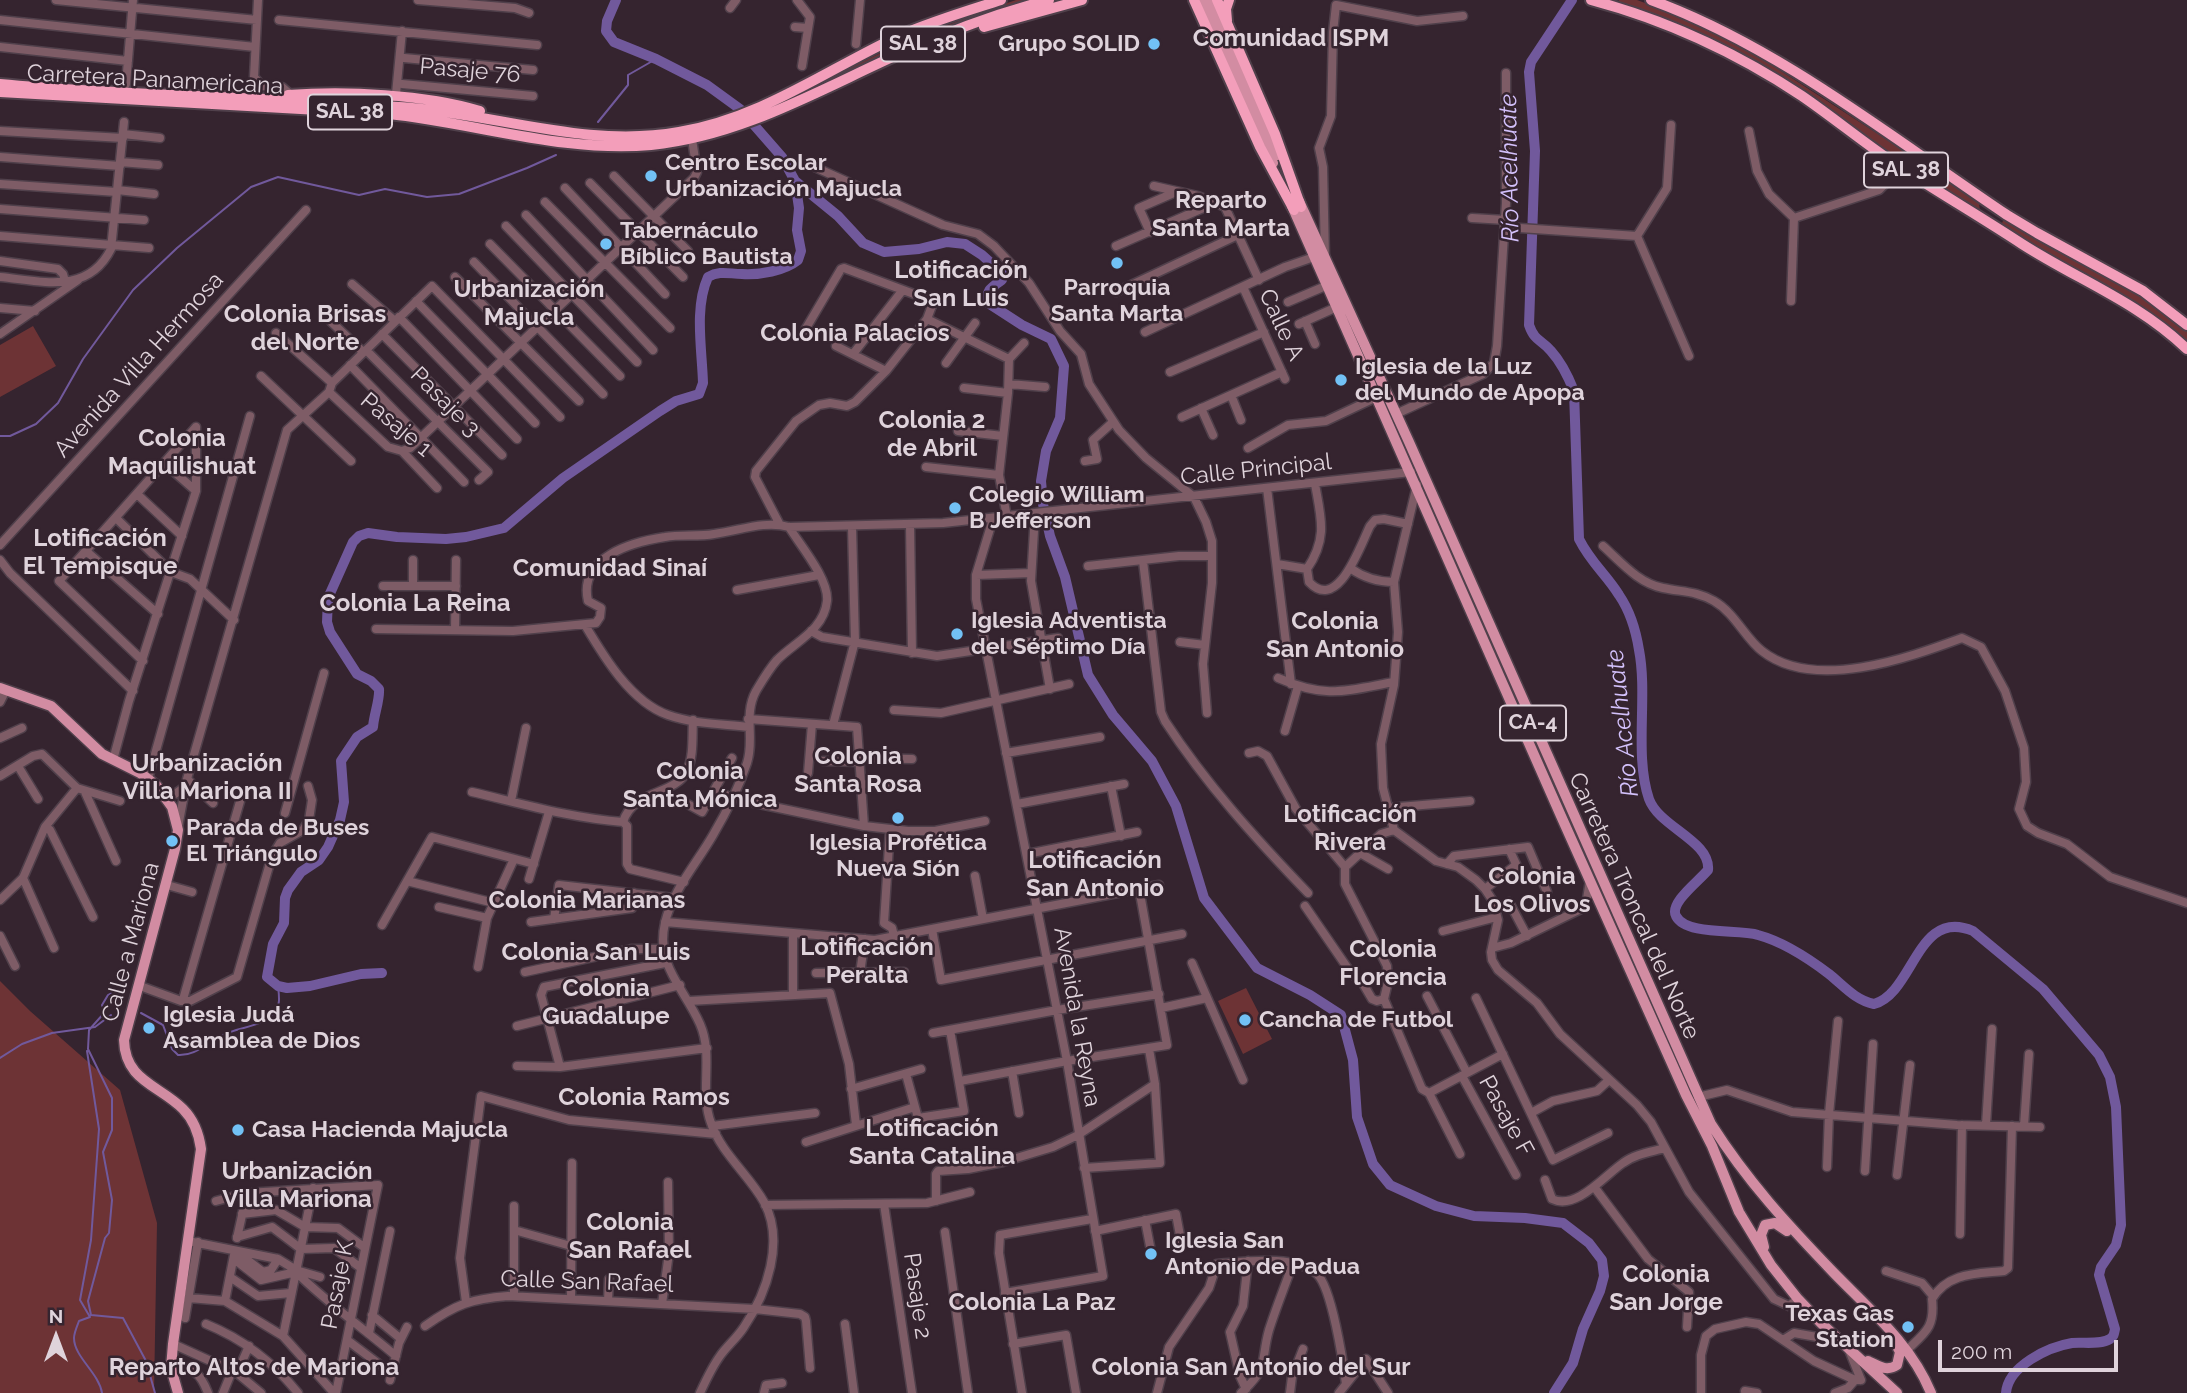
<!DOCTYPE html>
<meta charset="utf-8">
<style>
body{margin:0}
#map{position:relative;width:2187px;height:1393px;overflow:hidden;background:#35242f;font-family:Raleway,sans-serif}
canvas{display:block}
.north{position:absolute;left:21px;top:1302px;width:70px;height:70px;-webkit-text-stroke:5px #35242f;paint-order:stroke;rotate:0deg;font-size:19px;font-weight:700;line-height:28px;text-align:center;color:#dfd3db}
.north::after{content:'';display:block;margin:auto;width:24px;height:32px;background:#dfd3db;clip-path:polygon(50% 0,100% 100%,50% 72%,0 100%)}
.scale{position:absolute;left:1938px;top:1340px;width:180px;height:32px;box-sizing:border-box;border:4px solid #dfd3db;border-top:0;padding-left:9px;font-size:21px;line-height:24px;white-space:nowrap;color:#dfd3db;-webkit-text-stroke:5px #35242f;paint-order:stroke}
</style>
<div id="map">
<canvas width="2187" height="1393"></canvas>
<div class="north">N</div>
<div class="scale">200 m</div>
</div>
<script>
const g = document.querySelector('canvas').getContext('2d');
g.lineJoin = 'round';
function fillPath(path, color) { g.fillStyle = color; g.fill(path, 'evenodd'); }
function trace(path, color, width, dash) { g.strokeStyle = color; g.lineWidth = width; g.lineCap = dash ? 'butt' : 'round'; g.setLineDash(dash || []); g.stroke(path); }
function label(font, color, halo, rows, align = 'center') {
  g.font = font + ' Raleway,sans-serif'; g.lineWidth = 5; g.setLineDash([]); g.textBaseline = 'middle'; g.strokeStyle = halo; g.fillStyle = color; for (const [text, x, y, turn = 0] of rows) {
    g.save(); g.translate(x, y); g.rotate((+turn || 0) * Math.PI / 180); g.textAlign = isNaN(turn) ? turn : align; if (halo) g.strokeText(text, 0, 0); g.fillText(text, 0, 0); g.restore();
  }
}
fillPath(new Path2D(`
 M1016 0H1043L806 93 808 89C875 53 943 25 1016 0Z
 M1619 0H1637L1661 9 1747 49 1915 158 1979 203 1980 211 1973 209C1860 133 1747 50 1618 2Z
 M2003 221H2008L2134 292 2187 331V343C2136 297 2073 269 2013 235L2001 225Z
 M33 326 56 366 0 397V345Z
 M0 981 30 1011 120 1090 157 1223 154 1393H0Z
 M1246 988 1272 1039 1243 1054 1218 1001Z`), '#6d3335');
trace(new Path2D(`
 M598 122 628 85V75L656 59
 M0 436H10L36 424 58 403 83 359 133 290 177 248 251 187 278 177 359 195 385 189 427 197 459 194 527 168 556 155
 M117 990 108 995 102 1005 105 1012 89 1030 88 1049 112 1098V1130L103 1152 112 1200 109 1233 105 1238 88 1301 91 1315 123 1318 146 1361 155 1393
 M141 1013 163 1025 172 1049 178 1055C197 1056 206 1042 223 1035 238 1027 263 1027 274 1013 281 1006 279 995 278 986
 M87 1051 99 1129 91 1240 80 1300 90 1317 79 1321C77 1326 74 1333 74 1338 74 1357 99 1373 102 1393
 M0 1058 22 1044 52 1033 95 1027 111 1015`), '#71599c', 2);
trace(new Path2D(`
 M616 0 607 21 606 31 614 42 656 59 707 85 740 109 782 157 795 181 838 216 863 243 884 252 919 249 947 242 965 244 982 255 1002 273V280C992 287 985 290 988 303L1022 325 1051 339 1064 366 1060 418 1046 451 1041 481 1043 504 1050 536 1065 577 1088 675 1113 715 1152 761 1176 806 1204 898 1257 968 1310 995 1341 1015 1353 1060 1357 1117 1373 1164 1390 1185 1436 1206 1474 1216 1525 1218 1563 1223 1589 1243 1602 1260 1604 1276 1600 1291 1583 1329 1573 1363 1554 1393
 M1572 0 1531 62 1529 72 1535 151 1529 325C1535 342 1541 339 1551 351 1562 363 1568 376 1574 391L1579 539C1591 563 1606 574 1619 595 1630 611 1636 631 1639 650 1648 696 1634 755 1649 799 1659 827 1711 841 1708 870 1699 881 1669 903 1676 916 1686 936 1739 929 1758 935 1784 942 1808 958 1829 974 1844 986 1855 1000 1874 1004 1914 993 1917 907 1973 931L2043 989 2099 1055 2110 1077 2116 1107 2121 1225 2116 1245 2101 1267 2099 1275 2115 1329C2114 1334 2114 1336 2110 1339 2101 1345 2083 1342 2072 1343 2048 1347 2008 1366 2006 1393
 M382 973 361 974 310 986 287 988 278 986 267 977 273 944 284 923 285 898 288 890 301 872 319 860 328 847 340 820 344 802 341 761 357 737 373 727C374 714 380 700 379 689L371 681 357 674 330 632 327 622 328 598 353 542 359 536 368 533 397 537 446 539 466 537 504 528 563 478 660 411 676 401 699 394 703 383C702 349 694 308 708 277 720 270 729 274 742 274 760 275 784 271 798 260L801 251 797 230 799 208 795 181`), '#71599c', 10);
const minor = new Path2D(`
 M56 0 257 20
 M258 0 254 77 262 86 282 87 290 94
 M418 0 515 8 529 13
 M797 0 810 17 802 66
 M730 8 736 0
 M0 20 255 47
 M279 20 537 45
 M795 27 808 28
 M856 44 860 0
 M0 47 128 61
 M404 58 533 70
 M126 84 133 0
 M402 84 533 96
 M394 97 396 94 402 31
 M0 131 123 138
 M1749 131 1757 171 1769 194 1794 218 1791 301
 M123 134 160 138
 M0 157 120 166
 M120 162 158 165
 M808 164 943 225 978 234 994 246 1029 283 1060 331 1081 354 1089 384 1119 430 1146 458 1194 497 1206 522 1212 541V583L1203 664 1207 713
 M614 176 688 251
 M590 183 683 277
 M0 184 117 192
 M1154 186 1198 196 1225 207 1259 280
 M565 188 665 294
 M117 190 154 194
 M545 202 670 328
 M0 209 144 220
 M526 215 653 350
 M1472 218 1505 220
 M1794 218 1879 190 1892 177 1897 165
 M506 226 637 362
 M1505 227 1637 236
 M1150 232 1139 208 1176 192
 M0 236 149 248
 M1637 236 1689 356
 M1637 236 1667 188 1671 125
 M490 244 620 376
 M1116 246 1217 202
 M1325 257 1323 167 1319 148 1331 116 1333 32 1336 5 1417 21 1463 16
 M0 261 58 269 63 274 65 281
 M474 262 603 394
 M0 277C42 281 88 295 111 249L124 122
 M455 277 579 401
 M352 284 395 321
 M1243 287 1285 379
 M1116 292 1238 235
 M416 301 535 423
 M1288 302 1328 285
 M0 308 35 311
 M323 314 363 352
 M399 317 517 439
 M1305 321 1315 344
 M1299 324 1337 307
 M805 330 841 269 844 268 930 300 933 303 927 319 1009 359 1008 393 999 475 1007 517
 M1145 332 1285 267 1314 257
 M276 333 332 383
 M0 334 78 280
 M382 334 502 455
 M836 346 886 371
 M366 350 488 472 479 480
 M853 354 902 291
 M1009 359 1024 343
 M946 363 975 323
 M350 365 464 482
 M1170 372 1264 332
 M261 376 351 461
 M1009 384 1045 387
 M964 388 1008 393
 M329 392 388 447 402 451 437 488
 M1231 395 1241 420
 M1201 408 1213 435
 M1396 414 1483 374 1494 363 1497 346 1506 203V73
 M1182 417 1282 372
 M958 431 1003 436
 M1248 448 1288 425 1326 421 1377 397
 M402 451 410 448 694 178 697 172 692 139
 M1085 461 1097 459 1093 440 1113 422
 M164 463 196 491
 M926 467 999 475
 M1417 485 1394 582 1398 632 1394 685 1381 744 1383 788 1394 830 1436 861 1458 867 1476 880 1485 889 1493 901 1498 920 1491 952 1492 960 1498 970 1537 1003 1560 1034 1637 1105 1651 1122 1689 1192 1774 1299 1789 1306 1798 1299
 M1267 488 1291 684
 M137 494 182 536
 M1035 514 1031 581 1050 689
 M116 518 171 572 190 579 234 620
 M993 519 976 575V599L1067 1061 1103 1276 1005 1293
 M780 525 755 477 756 471 796 421 819 405 830 403 847 406 855 402 886 371 927 319
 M910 525 912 653
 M0 545 306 210
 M1603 546C1621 562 1638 583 1663 588 1682 592 1697 591 1714 601 1735 613 1745 638 1762 651 1814 692 1908 658 1962 638L1981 647 2005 691 2024 748 2026 782 2019 809 2027 826 2038 833 2067 844 2110 877 2187 903
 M86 551 158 614
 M0 560 10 573 133 691
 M413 560V586
 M1143 561 1161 712 1165 721C1206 784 1256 839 1308 893
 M1277 564 1307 569
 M1088 566 1179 556H1212
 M1350 568C1364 578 1377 582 1394 582
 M1307 569 1309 582C1338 613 1360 546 1370 526L1375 520 1384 519 1408 524
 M1307 569C1328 538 1321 518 1315 484
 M976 575 1031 573
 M383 586H456
 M737 590 819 575
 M585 625C604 657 631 702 668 715 693 724 722 724 748 727
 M376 629 513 631 596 623 600 617 601 608 588 601C578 557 632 542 665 537 681 534 698 537 714 534 739 531 764 520 789 527L943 523 1411 472
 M455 630 456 560
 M811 631 822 637 937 656 1058 638
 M1180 642 1205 645
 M143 661 59 581 196 427
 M1278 678C1326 699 1345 691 1394 682
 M0 702 6 690
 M894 710 941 713 1069 684
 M748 719 857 727 864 826
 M833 725 855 641 852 527
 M1285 731 1298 686
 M0 738 22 728
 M1006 753 1100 737
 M1249 753 1258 751 1267 756 1296 809 1345 867
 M861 758 912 759
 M113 760 129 701 196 491V427
 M823 761 861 762
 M18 766 38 799
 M808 773 812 724
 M0 776 33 756 42 754 77 788 120 801
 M148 779 250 416
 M187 779 213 803
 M862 784 915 787
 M1111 786 1121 836
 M715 789 731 798 864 826 908 831H935L985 821
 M85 792 116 861
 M472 792C523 804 571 818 623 822L627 826V864L630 869 684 882
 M163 793 175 794 186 786
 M511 801 526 728
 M682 801 702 812 732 758
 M1017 804 1124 784
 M1387 808 1470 801
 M285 813 324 673
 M623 822C633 789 675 796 687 771 694 756 692 736 693 720
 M45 827 50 830 93 917
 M178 827 187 779 287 430 329 392 332 383 432 286 560 417
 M890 830 884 923 892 928 894 936
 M1509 849 1523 879
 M1360 853 1388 869
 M1027 854 1137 832
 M1447 864 1454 856 1528 847 1547 892
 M975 876 983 919
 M23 878 54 948
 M529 879 549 812
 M407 881 494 903
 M167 885 192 892
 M1485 889 1516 865
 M0 900 23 878 45 827 77 788
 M1509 902 1527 936
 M1305 906 1351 973 1362 982 1372 999 1377 1001 1384 999
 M439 907 487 918
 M554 919 559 885 674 898
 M531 922 632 908 634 893
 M665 922 875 940 1159 885
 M382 925 432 837 534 864
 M932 929 941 980 1182 934
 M1443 931 1497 917
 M0 936 15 966
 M1492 948 1511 943 1581 909 1587 899 1590 880
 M1192 963 1243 1080
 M478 967 487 918 514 859
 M525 972 631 949H662
 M816 973 904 972
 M860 973 865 939
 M140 986 181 1001H190L237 977 272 856 280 843 303 830 309 820 312 800 308 786
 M793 995V933
 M184 996 241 798
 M1427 996 1467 1073
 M1476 998 1553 1160 1608 1133
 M1384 999 1388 982 1387 966 1345 884V867L1381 834 1394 830
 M1384 999 1422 1089 1429 1093 1460 1154
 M689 1001 830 993 849 1064 856 1125
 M1161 1008 1207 998
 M517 1026 680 985
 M933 1033 1057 1010 1159 994
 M517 1066 560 1067 707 1048
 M560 1067 541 995 544 987 665 963
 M1012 1071 1019 1113
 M906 1074 918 1118 964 1111 950 1030
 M1462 1076 1516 1175
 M960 1081 1067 1061 1167 1045 1139 888
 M851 1089 921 1069
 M1429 1093 1503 1054
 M1698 1097 1727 1090 1792 1112 1957 1125 2040 1127
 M1531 1113 1553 1101 1597 1091 1609 1080
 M1986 1125 1992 1029
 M712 1126 815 1113
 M2024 1126 2029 1054
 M806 1142 915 1107
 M1827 1167 1829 1114 1838 1021
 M1084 1168 1160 1163 1155 1084 1149 1049
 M1865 1171 1873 1044
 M1897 1175 1910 1065
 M1545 1180 1552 1199C1576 1211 1605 1175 1623 1163 1635 1154 1651 1152 1665 1148
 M1595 1188 1648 1259 1689 1292 1687 1327
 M216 1201 247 1193 378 1185 336 1393
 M936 1201V1174L938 1171 968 1169 1003 1162 1053 1147 1078 1135 1155 1084
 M884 1204 912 1393
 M765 1205 927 1203 970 1192
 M514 1206V1296
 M242 1214 276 1210 305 1227 338 1228 365 1248
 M1145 1220 1150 1246
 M514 1230 571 1246
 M1095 1231 1176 1214 1181 1241
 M945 1232 968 1393
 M1960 1234 1962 1125
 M237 1237 272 1227 301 1249 334 1248 361 1268
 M237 1238 247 1193
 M188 1241 278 1259 296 1270 320 1277
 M237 1252 263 1272 271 1270 278 1259
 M234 1259 261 1280 296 1272C327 1303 363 1328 396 1356
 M1886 1271 1922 1283 1933 1296
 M230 1277 258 1296 291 1293
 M189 1298 225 1301 283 1336 334 1393
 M571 1299 572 1163
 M225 1301 234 1255
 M608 1301 609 1279
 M466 1302 460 1258 481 1096 569 1120 716 1134
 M662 1304 669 1253 668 1182
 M372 1315 401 1339
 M185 1318 198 1242
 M206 1324C243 1339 273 1362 298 1393
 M845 1324 854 1393
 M425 1326C456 1304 471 1299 508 1296L755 1309 800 1314 805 1317 806 1321 810 1368
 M369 1333 390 1231
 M283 1336 313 1188
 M347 1340 392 1374
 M1783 1340 1794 1333 1840 1341
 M173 1344 237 1373 261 1393
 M1013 1344 1066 1335 1076 1393
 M1849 1350 1861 1380
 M1907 1350C1926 1332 1935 1327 1932 1299 1948 1272 1977 1274 2004 1271L2008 1268 2012 1126
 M171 1368C195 1370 199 1370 208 1393
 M237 1373 249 1346
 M390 1380 399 1343 407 1327
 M1246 1389 1240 1376 1230 1332 1243 1306 1248 1261
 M1745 1391 1757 1393
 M223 1393 232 1371
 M700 1393C706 1380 712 1367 720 1356 727 1346 737 1338 744 1327 767 1293 785 1241 764 1202 749 1175 721 1153 711 1123 699 1091 714 1056 700 1024 684 988 655 965 665 923 672 891 697 863 713 835 726 813 739 787 747 763 755 739 743 715 756 691 762 681 769 669 777 660 795 642 824 630 827 601 829 579 800 545 789 527
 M764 1393 766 1385 782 1383
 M1022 1393 999 1253 1000 1235 1092 1219
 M1157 1393 1169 1347 1209 1288 1217 1264C1244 1262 1295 1254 1317 1274 1332 1288 1343 1362 1346 1384
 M1241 1393C1270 1366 1260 1362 1269 1330 1276 1308 1285 1286 1293 1263
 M1290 1393 1292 1377 1303 1349
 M1339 1393 1366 1359 1388 1393
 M1701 1393V1355L1706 1336 1715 1329 1746 1322 1759 1324 1814 1361 1855 1380H1861
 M1835 1393 1848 1388 1855 1380`);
const major = new Path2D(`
 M1202 0 1273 163
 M1210 0 1278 155
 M1299 201 1409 442 1711 1124C1748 1182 1787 1224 1834 1273 1870 1310 1911 1344 1931 1393
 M1292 206 1561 816 1686 1095 1712 1146 1739 1212 1771 1265 1798 1299 1821 1323 1897 1393
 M0 688 51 706 102 754 140 773 156 785 172 807 178 830 175 849 124 1040C125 1081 159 1085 183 1109 194 1120 199 1134 201 1149L173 1344 171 1368 178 1393
 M1764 1247 1761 1235 1765 1225 1775 1223 1787 1231
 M1868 1361C1878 1366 1887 1372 1897 1365L1900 1352 1892 1337`);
const highway = new Path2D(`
 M1194 0 1260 147 1294 210
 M1217 0 1275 134 1301 207
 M1591 0C1666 20 1737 53 1802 96 1834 118 1864 143 1897 165 1938 192 1981 217 2022 244 2080 281 2136 301 2187 349
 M1651 0C1778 46 1895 140 2007 215L2037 233 2143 291 2187 325
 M1227 21 1226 9 1229 0
 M984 27 1082 0
 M0 84C137 97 275 96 412 108 502 116 588 148 679 132 762 118 826 70 901 35 933 21 967 11 1001 0
 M0 92 389 114C475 123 564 153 651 145 741 136 819 90 899 54 947 32 998 13 1049 0
 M288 95C345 91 425 94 480 111`);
trace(minor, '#50404b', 11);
trace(major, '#50404b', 13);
trace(highway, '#50404b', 14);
trace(minor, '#7e5c66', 8);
trace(major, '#d28ca2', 10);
trace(highway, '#f39eba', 10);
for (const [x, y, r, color] of [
 [1154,44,7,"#72c1f5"],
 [651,176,7,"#72c1f5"],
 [606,244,7,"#72c1f5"],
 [1117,263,7,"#72c1f5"],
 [1341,380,7,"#72c1f5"],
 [955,508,7,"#72c1f5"],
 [957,634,7,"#72c1f5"],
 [898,818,7,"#72c1f5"],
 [172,841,7,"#72c1f5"],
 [1245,1020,7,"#72c1f5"],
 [149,1028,7,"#72c1f5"],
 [238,1130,7,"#72c1f5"],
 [1151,1254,7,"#72c1f5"],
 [1908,1327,7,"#72c1f5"]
]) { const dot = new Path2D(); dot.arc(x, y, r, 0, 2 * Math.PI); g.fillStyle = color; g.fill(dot); trace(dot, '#35242f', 2.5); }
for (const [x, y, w] of [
 [923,44,84],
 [350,112,84],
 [1906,170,84],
 [1533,723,66]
]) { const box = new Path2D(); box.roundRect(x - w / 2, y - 17.5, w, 35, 5); g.fillStyle = '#35242f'; g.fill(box); trace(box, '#dfd3db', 2); }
label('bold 21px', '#dfd3db', null, [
 ["SAL 38",923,44],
 ["SAL 38",350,112],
 ["SAL 38",1906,170],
 ["CA-4",1533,723]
]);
label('bold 23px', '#dfd3db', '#35242f', [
 ["Grupo SOLID",1140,44,"right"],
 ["Centro Escolar",665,163],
 ["Urbanización Majucla",665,189],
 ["Tabernáculo",620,231],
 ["Bíblico Bautista",620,257],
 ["Parroquia",1117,288,"center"],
 ["Santa Marta",1117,314,"center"],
 ["Iglesia de la Luz",1355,367],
 ["del Mundo de Apopa",1355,393],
 ["Colegio William",969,495],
 ["B Jefferson",969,521],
 ["Iglesia Adventista",971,621],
 ["del Séptimo Día",971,647],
 ["Parada de Buses",186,828],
 ["El Triángulo",186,854],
 ["Iglesia Profética",898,843,"center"],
 ["Nueva Sión",898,869,"center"],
 ["Iglesia Judá",163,1015],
 ["Asamblea de Dios",163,1041],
 ["Cancha de Futbol",1259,1020],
 ["Casa Hacienda Majucla",252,1130],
 ["Iglesia San",1165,1241],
 ["Antonio de Padua",1165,1267],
 ["Texas Gas",1894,1314,"right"],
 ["Station",1894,1340,"right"]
], 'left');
label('23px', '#dfd3db', '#35242f', [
 ["Pasaje 76",470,71,5],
 ["Carretera Panamericana",155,80,3],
 ["Calle A",1281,325,65],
 ["Avenida Villa Hermosa",139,365,-48],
 ["Pasaje 3",445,402,45],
 ["Pasaje 1",396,425,40],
 ["Calle Principal",1256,470,-6],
 ["Carretera Troncal del Norte",1634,906,66],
 ["Calle a Mariona",131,942,-75],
 ["Avenida la Reyna",1077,1017,80],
 ["Pasaje F",1506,1116,61],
 ["Calle San Rafael",587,1282,2],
 ["Pasaje K",338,1285,-79],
 ["Pasaje 2",917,1296,82]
]);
label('bold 24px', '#dfd3db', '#35242f', [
 ["Comunidad ISPM",1291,39],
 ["Reparto",1221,201],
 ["Santa Marta",1221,229],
 ["Lotificación",961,271],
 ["San Luis",961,299],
 ["Urbanización",529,290],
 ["Majucla",529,318],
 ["Colonia Brisas",305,315],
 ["del Norte",305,343],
 ["Colonia Palacios",855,334],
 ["Colonia 2",932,421],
 ["de Abril",932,449],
 ["Colonia",182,439],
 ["Maquilishuat",182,467],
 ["Lotificación",100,539],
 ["El Tempisque",100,567],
 ["Comunidad Sinaí",610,569],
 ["Colonia La Reina",415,604],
 ["Colonia",1335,622],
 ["San Antonio",1335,650],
 ["Colonia",858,757],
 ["Santa Rosa",858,785],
 ["Urbanización",207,764],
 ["Villa Mariona II",207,792],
 ["Colonia",700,772],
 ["Santa Mónica",700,800],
 ["Lotificación",1350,815],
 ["Rivera",1350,843],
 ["Lotificación",1095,861],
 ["San Antonio",1095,889],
 ["Colonia",1532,877],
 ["Los Olivos",1532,905],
 ["Colonia Marianas",587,901],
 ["Lotificación",867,948],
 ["Peralta",867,976],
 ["Colonia",1393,950],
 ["Florencia",1393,978],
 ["Colonia San Luis",596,953],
 ["Colonia",606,989],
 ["Guadalupe",606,1017],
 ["Colonia Ramos",644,1098],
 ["Lotificación",932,1129],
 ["Santa Catalina",932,1157],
 ["Urbanización",297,1172],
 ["Villa Mariona",297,1200],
 ["Colonia",630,1223],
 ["San Rafael",630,1251],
 ["Colonia",1666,1275],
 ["San Jorge",1666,1303],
 ["Colonia La Paz",1032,1303],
 ["Reparto Altos de Mariona",254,1368],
 ["Colonia San Antonio del Sur",1251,1368]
]);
label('italic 24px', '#d3c1fb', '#35242f', [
 ["Río Acelhuate",1510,168,-91],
 ["Río Acelhuate",1623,723,-96]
]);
</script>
